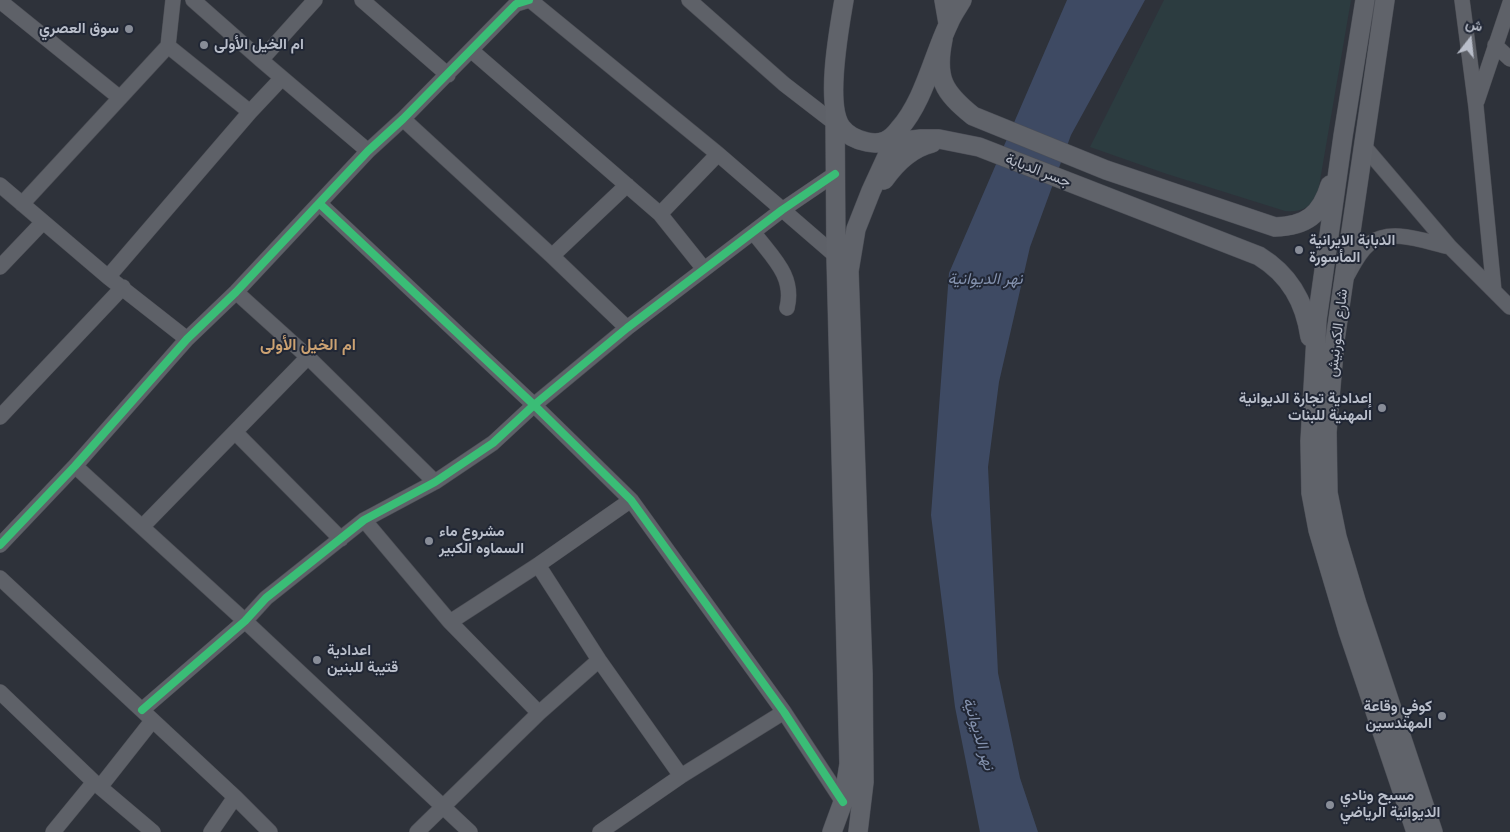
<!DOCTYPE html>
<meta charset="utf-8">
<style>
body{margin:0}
#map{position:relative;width:1510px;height:832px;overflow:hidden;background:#2e323a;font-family:"Varela Round",Vazirmatn,sans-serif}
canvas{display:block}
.north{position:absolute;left:1445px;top:15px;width:50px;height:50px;-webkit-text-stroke:4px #212735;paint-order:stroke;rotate:16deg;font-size:14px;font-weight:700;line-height:20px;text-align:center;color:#b9beca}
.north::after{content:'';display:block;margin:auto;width:18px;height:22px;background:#b9beca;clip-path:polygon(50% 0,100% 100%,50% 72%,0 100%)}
</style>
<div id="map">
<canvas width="1510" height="832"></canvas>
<div class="north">ش</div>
</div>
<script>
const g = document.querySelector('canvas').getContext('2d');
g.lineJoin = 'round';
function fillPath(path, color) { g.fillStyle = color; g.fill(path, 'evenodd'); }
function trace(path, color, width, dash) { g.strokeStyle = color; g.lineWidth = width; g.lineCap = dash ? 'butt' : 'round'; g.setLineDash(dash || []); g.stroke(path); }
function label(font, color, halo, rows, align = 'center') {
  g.font = font + ' "Varela Round",Vazirmatn,sans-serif'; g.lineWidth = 4; g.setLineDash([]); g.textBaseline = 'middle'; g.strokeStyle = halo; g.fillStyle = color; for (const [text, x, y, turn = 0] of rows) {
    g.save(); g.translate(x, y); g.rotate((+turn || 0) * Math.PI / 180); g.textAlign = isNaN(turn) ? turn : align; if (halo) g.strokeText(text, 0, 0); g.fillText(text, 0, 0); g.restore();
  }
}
fillPath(new Path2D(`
 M1164 0H1351L1317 198C1306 209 1301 212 1285 211L1167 174 1090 147Z`), '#2c3c40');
fillPath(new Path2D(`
 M1067 0H1145L1071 135 1030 247 999 382 988 467 998 673 1020 778 1038 832H980L955 707 931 515 949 273Z`), '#3e4a63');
const minor = new Path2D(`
 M193 0 261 60 368 151
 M362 0 448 75
 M530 0 718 154 836 256
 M689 0 784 84 841 128
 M1462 0 1476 107 1494 291
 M0 1 120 98
 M1495 45 1510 59
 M168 46 250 112
 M472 51 660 214 704 269
 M261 60 315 0
 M1477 101 1510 3
 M403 119 552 256 627 328
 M1363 145 1450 247 1510 307
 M0 185 108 277 187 339
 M22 204 168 46 173 0
 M320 204 534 405 631 500 784 712 843 802
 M660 214 718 154
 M754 233C772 257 795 276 787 308
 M552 256 627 185
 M0 267 43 222
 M1347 276C1353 265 1359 252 1369 244 1391 227 1426 242 1450 247
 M108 277 250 112 282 78
 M236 292 308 357 435 482
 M0 417 123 287
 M235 432 341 539
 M75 466 245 621 470 832
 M364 520 450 622 539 713
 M142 527 308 357
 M0 545 75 466 187 339 236 292 368 151 403 119 516 4 529 0
 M538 565 599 660 681 776
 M0 578 235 797 270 832
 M450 622 538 565 631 500
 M0 692 94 782 153 832
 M142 710 245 621 266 598 364 520 435 482 493 443 534 405 627 328 782 210 835 174
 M100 787 152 721
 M53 832 94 782
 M211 832 235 797
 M417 832 539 713 599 660
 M600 832 681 776 784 712`);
const major = new Path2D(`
 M844 0C839 29 825 104 841 127 847 135 857 140 867 142 881 145 890 141 899 129 924 101 933 56 949 23 952 15 958 7 962 0
 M944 0 948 23
 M1365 0 1343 136 1317 320 1310 441 1311 493 1318 530 1348 631 1416 832
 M1385 0 1335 340 1327 432 1328 493 1337 537 1357 604 1433 832
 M943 39C935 78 943 92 973 116L1106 170 1275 227C1306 226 1321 215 1330 185
 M886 143 921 139H939L979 147 1259 256C1290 275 1305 302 1310 337
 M884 180C896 163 911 148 932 143
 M832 832 843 802 849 764 836 256 835 111
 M858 832 864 782 863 674 849 271 856 229 871 191 900 128`);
trace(minor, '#4c4e55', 16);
trace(major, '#4c4f57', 20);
trace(minor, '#5e6168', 15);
trace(major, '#60636a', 19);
trace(new Path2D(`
 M320 204 534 405 631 500 784 712 843 802
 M0 545 75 466 187 339 236 292 368 151 403 119 516 4 529 0
 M142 710 245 621 266 598 364 520 435 482 493 443 534 405 627 328 782 210 835 174`), '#3abd76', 8);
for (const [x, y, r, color] of [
 [129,29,5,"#888d98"],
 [204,45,5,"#888d98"],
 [1299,250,5,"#888d98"],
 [1382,408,5,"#888d98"],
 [429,541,5,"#888d98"],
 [317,660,5,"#888d98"],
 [1442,716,5,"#888d98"],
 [1330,805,5,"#888d98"]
]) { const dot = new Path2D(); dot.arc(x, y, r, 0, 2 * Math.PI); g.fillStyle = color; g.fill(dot); trace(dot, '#212735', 2); }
label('bold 15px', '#b9beca', '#212735', [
 ["سوق العصري",119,29,"right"],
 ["ام الخيل الأولى",214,45],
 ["الدبابة الايرانية",1309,241],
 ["المأسورة",1309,258],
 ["إعدادية تجارة الديوانية",1372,399,"right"],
 ["المهنية للبنات",1372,416,"right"],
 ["مشروع ماء",439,532],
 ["السماوه الكبير",439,549],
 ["اعدادية",327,651],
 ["قتيبة للبنين",327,668],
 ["كوفي وقاعة",1432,707,"right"],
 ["المهندسين",1432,724,"right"],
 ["مسبح ونادي",1340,796],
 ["الديوانية الرياضي",1340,813]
], 'left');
label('15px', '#b9beca', '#212735', [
 ["جسر الدبابة",1038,171,21],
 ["شارع الكورنيش",1338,333,-83]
]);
label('italic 16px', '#8492ae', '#212735', [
 ["نهر الديوانية",985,280],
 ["نهر الديوانية",978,734,73]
]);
label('bold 16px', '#cca272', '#212735', [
 ["ام الخيل الأولى",308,346]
]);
</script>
